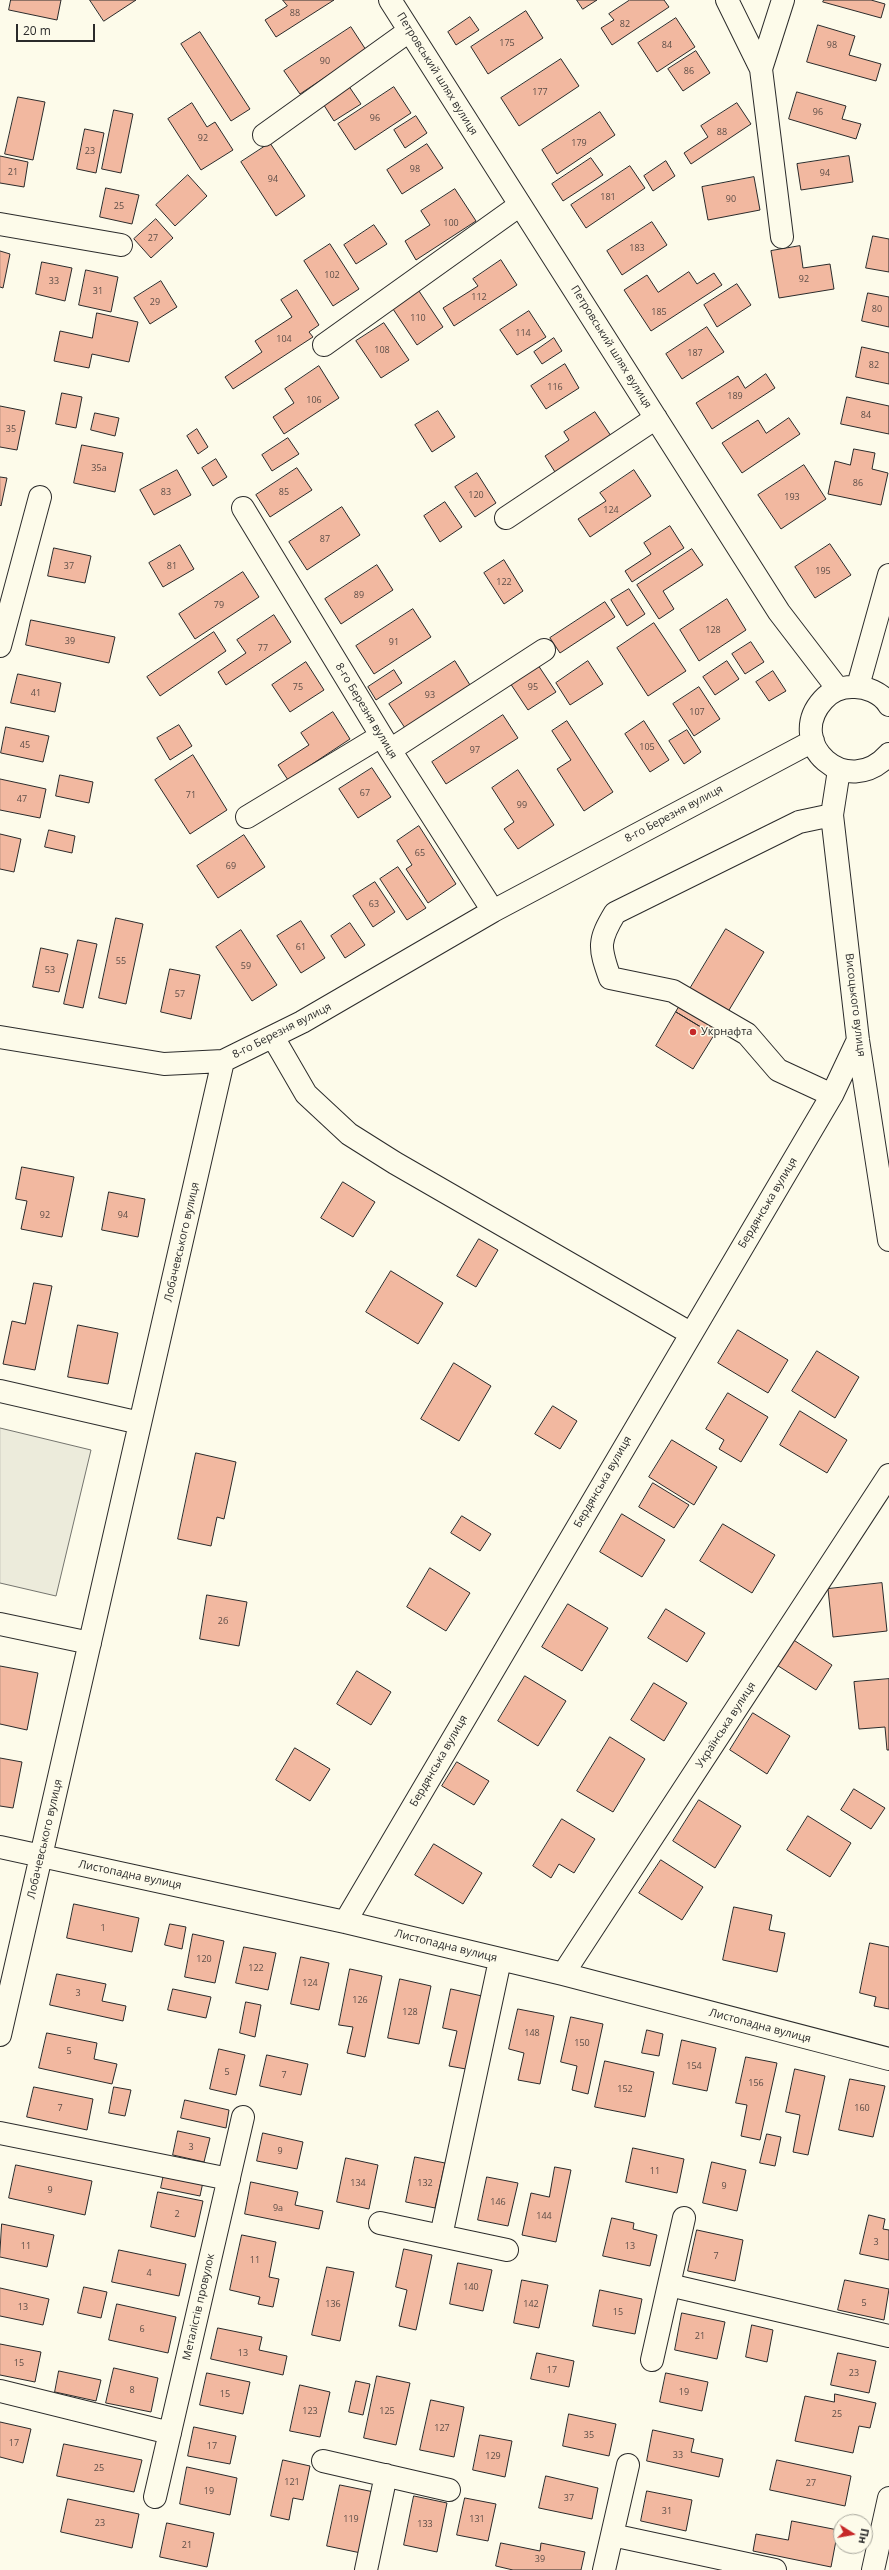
<!DOCTYPE html>
<meta charset="utf-8">
<style>
body{margin:0}
#map{position:relative;width:889px;height:2570px;overflow:hidden;background:#fdfbea;font-family:"Open Sans",sans-serif}
canvas{display:block}
.north{position:absolute;left:833px;top:2514px;width:40px;height:40px;box-sizing:border-box;background:#fdfbea;border:1px solid #a9a89e;border-radius:50%;rotate:101deg;font-size:11px;font-weight:700;line-height:16px;text-align:center;color:#2b2b2b}
.north::after{content:'';display:block;margin:auto;width:14px;height:18px;background:#c62828;clip-path:polygon(50% 0,100% 100%,50% 72%,0 100%)}
.scale{position:absolute;left:16px;top:24px;width:79px;height:18px;box-sizing:border-box;border:2px solid #2b2b2b;border-top:0;padding-left:5px;font-size:12px;line-height:14px;white-space:nowrap;color:#2b2b2b;-webkit-text-stroke:3px #fdfbea;paint-order:stroke}
</style>
<div id="map">
<canvas width="889" height="2570"></canvas>
<div class="north">Пн</div>
<div class="scale">20 m</div>
</div>
<script>
const g = document.querySelector('canvas').getContext('2d');
g.lineJoin = 'round';
function fillPath(path, color) { g.fillStyle = color; g.fill(path, 'evenodd'); }
function trace(path, color, width, dash) { g.strokeStyle = color; g.lineWidth = width; g.lineCap = dash ? 'butt' : 'round'; g.setLineDash(dash || []); g.stroke(path); }
function label(font, color, halo, rows, align = 'center') {
  g.font = font + ' "Open Sans",sans-serif'; g.lineWidth = 3; g.setLineDash([]); g.textBaseline = 'middle'; g.strokeStyle = halo; g.fillStyle = color; for (const [text, x, y, turn = 0] of rows) {
    g.save(); g.translate(x, y); g.rotate((+turn || 0) * Math.PI / 180); g.textAlign = isNaN(turn) ? turn : align; if (halo) g.strokeText(text, 0, 0); g.fillText(text, 0, 0); g.restore();
  }
}
const green = new Path2D(`
 M0 1428 91 1450 56 1596 0 1583Z`);
fillPath(green, '#ecebdb');
trace(green, '#74746e', 1);
const building = new Path2D(`
 M11 0H61L57 20 9 10Z
 M90 0H136L104 21Z
 M283 0H334L276 37 265 20 287 6Z
 M577 0H597L583 9Z
 M630 0H664L669 7 612 45 601 28 614 20 609 14Z
 M824 0H871L885 4 881 18 823 2Z
 M526 11 543 38 488 74 471 47Z
 M470 17 479 30 456 45 448 32Z
 M676 18 695 47 657 72 638 43Z
 M818 25 855 36 849 55 881 64 876 81 807 62Z
 M351 27 366 50 300 94 284 71Z
 M200 32 250 109 231 121 181 44Z
 M696 51 710 73 683 91 668 69Z
 M561 59 579 86 519 126 501 98Z
 M346 82 361 104 334 121 320 99Z
 M394 87 411 113 355 150 338 124Z
 M797 92 846 106 842 119 861 124 856 139 789 119Z
 M18 97 45 102 33 160 5 154Z
 M192 103 207 127 215 122 233 150 201 170 168 119Z
 M737 103 751 124 691 164 684 153 708 137 701 126Z
 M114 110 133 114 121 173 102 169Z
 M600 112 615 135 557 174 542 150Z
 M416 116 427 133 405 148 394 130Z
 M85 129 104 133 96 173 77 169Z
 M270 143 305 196 276 216 241 162Z
 M427 144 443 168 402 194 387 170Z
 M0 156 28 162 24 187 0 183Z
 M849 156 853 182 801 190 797 164Z
 M591 158 603 175 563 201 552 184Z
 M666 161 675 176 653 191 644 176Z
 M630 166 645 188 586 228 571 205Z
 M188 175 207 196 175 226 156 205Z
 M754 177 760 210 708 220 702 187Z
 M106 188 139 195 132 224 100 217Z
 M455 189 476 221 416 260 405 241 430 225 421 211Z
 M156 219 173 238 151 258 134 239Z
 M652 222 667 245 622 275 607 251Z
 M374 225 387 244 356 264 344 245Z
 M873 236 889 239V272L866 268Z
 M330 244 359 289 333 306 304 261Z
 M800 246 803 268 830 264 834 289 779 298 771 251Z
 M0 251 10 254 3 288 0 287Z
 M501 260 517 285 454 326 443 308 478 286 473 279Z
 M42 262 72 268 65 301 36 294Z
 M86 270 118 277 111 312 79 305Z
 M689 272 697 284 714 273 722 285 651 331 624 290 647 275 658 292Z
 M161 281 177 307 150 324 134 298Z
 M737 284 751 305 717 327 704 305Z
 M297 290 319 325 309 332 313 337 233 389 225 377 262 352 255 341 292 317 281 300Z
 M419 291 443 327 417 345 393 309Z
 M868 293 889 297V327L862 321Z
 M529 311 546 337 517 355 500 330Z
 M97 313 138 322 129 362 92 354 89 368 54 361 60 331 92 338Z
 M384 323 409 360 381 378 356 341Z
 M707 327 724 352 682 379 666 354Z
 M554 338 562 351 542 364 534 352Z
 M862 347 889 353V384L856 377Z
 M565 364 579 388 546 409 531 386Z
 M319 366 339 398 284 434 273 417 294 403 285 389Z
 M766 374 775 388 712 429 696 403 738 376 745 388Z
 M62 393 82 397 76 428 56 424Z
 M847 397 889 406V434L841 424Z
 M0 406 25 411 17 450 0 447Z
 M438 411 455 437 432 452 415 425Z
 M595 412 611 436 555 472 545 456 569 440 564 432Z
 M95 413 119 418 115 436 91 430Z
 M789 418 800 434 742 473 722 443 758 420 766 433Z
 M197 429 208 447 198 454 187 436Z
 M288 438 299 454 272 471 262 455Z
 M82 445 123 453 115 492 74 483Z
 M854 449 875 453 872 469 888 473 881 505 828 494 835 461 850 465Z
 M216 459 227 477 213 486 202 468Z
 M804 465 826 499 781 529 758 495Z
 M297 468 312 490 270 517 256 495Z
 M177 470 191 495 154 515 140 490Z
 M634 470 651 496 590 537 578 519 606 501 600 493Z
 M477 473 496 503 475 517 455 487Z
 M0 477 7 478 1 506 0 505Z
 M445 502 462 527 440 542 424 516Z
 M342 507 360 535 307 570 289 542Z
 M670 526 684 548 632 582 625 571 651 554 644 543Z
 M830 544 851 575 815 598 795 567Z
 M180 545 194 569 163 587 149 563Z
 M54 548 91 556 85 583 48 576Z
 M692 549 703 565 663 591 674 609 659 619 637 585Z
 M504 560 523 591 504 604 484 573Z
 M377 565 393 590 341 624 325 599Z
 M243 572 259 597 195 639 179 614Z
 M629 589 645 614 627 626 611 600Z
 M727 599 746 630 699 661 680 630Z
 M605 602 615 617 560 653 550 638Z
 M413 609 431 637 374 674 356 646Z
 M274 615 291 642 226 685 218 672 246 653 237 640Z
 M31 620 115 637 109 663 26 645Z
 M654 623 686 671 648 696 617 648Z
 M214 632 226 651 160 696 147 677Z
 M751 642 764 662 745 674 732 654Z
 M455 661 470 685 405 728 389 704Z
 M588 661 603 684 570 705 556 683Z
 M727 661 739 679 715 695 703 677Z
 M306 662 324 690 290 712 272 685Z
 M538 665 556 692 528 710 510 683Z
 M394 670 402 683 376 700 368 687Z
 M773 671 786 691 769 701 756 682Z
 M18 674 61 683 55 712 11 703Z
 M699 687 720 719 694 736 673 704Z
 M333 712 350 739 288 780 278 765 309 745 301 733Z
 M503 715 518 738 446 784 432 762Z
 M567 721 613 792 584 811 557 769 571 760 552 731Z
 M644 721 669 760 650 772 625 734Z
 M179 725 192 746 170 760 157 738Z
 M6 727 49 736 43 762 1 753Z
 M687 730 701 752 684 764 669 741Z
 M193 755 227 810 190 834 155 780Z
 M372 768 391 797 358 818 339 789Z
 M518 770 554 825 518 849 504 829 514 822 492 788Z
 M60 775 93 782 89 803 56 796Z
 M0 779 46 789 40 818 0 810Z
 M419 826 456 884 428 903 406 869 412 865 397 841Z
 M49 830 75 836 72 853 45 847Z
 M0 834 21 839 14 872 0 869Z
 M244 835 265 867 218 898 197 866Z
 M398 867 426 908 407 920 380 879Z
 M375 882 395 912 373 927 353 896Z
 M116 918 143 924 126 1004 99 998Z
 M301 921 325 958 301 973 277 936Z
 M350 923 365 945 345 958 331 936Z
 M726 929 764 952 714 1035 676 1012Z
 M241 930 277 985 252 1001 216 947Z
 M78 940 97 944 83 1008 64 1004Z
 M41 948 68 954 59 992 33 987Z
 M170 969 200 975 191 1019 161 1012Z
 M676 1012 714 1035 693 1069 656 1046Z
 M22 1167 74 1177 62 1237 21 1229 27 1201 16 1199Z
 M343 1182 375 1202 353 1237 321 1218Z
 M109 1192 145 1199 138 1237 102 1230Z
 M479 1239 498 1250 476 1287 457 1276Z
 M391 1271 443 1303 418 1344 366 1312Z
 M34 1283 52 1286 35 1370 3 1364 12 1321 25 1324Z
 M78 1325 118 1333 108 1384 68 1377Z
 M738 1330 788 1360 768 1393 718 1363Z
 M817 1351 859 1377 835 1418 792 1391Z
 M454 1363 491 1386 459 1441 421 1419Z
 M728 1393 768 1417 741 1462 719 1449 724 1440 706 1429Z
 M553 1406 577 1421 560 1449 535 1434Z
 M800 1411 847 1440 827 1473 780 1445Z
 M672 1440 717 1467 694 1505 649 1477Z
 M196 1453 236 1462 224 1519 217 1517 211 1546 178 1539Z
 M653 1483 689 1505 674 1528 639 1507Z
 M622 1514 665 1540 642 1577 600 1552Z
 M462 1516 491 1534 480 1551 451 1533Z
 M723 1524 775 1555 752 1593 700 1561Z
 M430 1568 470 1593 446 1631 407 1607Z
 M882 1583 887 1631 833 1637 828 1589Z
 M207 1595 247 1602 239 1646 200 1639Z
 M568 1604 608 1628 582 1671 542 1647Z
 M666 1609 705 1633 687 1662 648 1638Z
 M789 1637 832 1665 816 1690 772 1662Z
 M0 1666 38 1673 27 1730 0 1724Z
 M357 1671 391 1692 371 1725 337 1704Z
 M525 1676 566 1701 538 1746 498 1721Z
 M889 1679V1750H887L885 1727 859 1729 854 1682Z
 M654 1683 687 1703 664 1741 631 1720Z
 M753 1713 790 1736 767 1774 730 1750Z
 M610 1737 645 1759 613 1812 577 1791Z
 M295 1748 330 1769 310 1801 276 1780Z
 M0 1758 22 1762 13 1808 0 1806Z
 M457 1762 489 1781 474 1805 442 1786Z
 M854 1789 885 1808 871 1829 841 1810Z
 M699 1800 741 1826 715 1868 673 1841Z
 M808 1816 851 1843 830 1877 787 1850Z
 M562 1819 595 1839 574 1873 559 1864 551 1878 533 1866Z
 M434 1844 482 1873 463 1904 415 1875Z
 M661 1860 703 1887 682 1920 639 1893Z
 M74 1904 139 1918 132 1952 67 1938Z
 M734 1907 772 1915 769 1930 785 1933 777 1972 723 1960Z
 M170 1924 186 1927 182 1949 165 1945Z
 M193 1934 224 1941 215 1983 185 1977Z
 M870 1943 889 1947V2009L874 2006 876 1997 860 1993Z
 M244 1947 276 1953 268 1990 236 1983Z
 M301 1957 329 1963 319 2010 291 2004Z
 M350 1969 382 1976 365 2057 347 2053 353 2027 339 2025Z
 M57 1974 106 1984 102 2001 126 2006 123 2021 50 2005Z
 M400 1979 431 1986 419 2044 388 2038Z
 M173 1989 211 1997 206 2018 168 2010Z
 M451 1989 482 1996 466 2069 449 2066 457 2031 443 2028Z
 M246 2002 261 2005 255 2037 240 2033Z
 M518 2009 554 2016 540 2084 518 2080 524 2053 509 2049Z
 M571 2017 603 2024 588 2094 572 2090 577 2066 561 2062Z
 M647 2030 663 2034 659 2056 642 2053Z
 M47 2033 97 2043 94 2059 117 2064 112 2084 39 2068Z
 M682 2040 716 2048 707 2091 673 2084Z
 M219 2049 245 2055 236 2095 210 2089Z
 M267 2055 308 2064 301 2095 260 2086Z
 M746 2057 777 2063 760 2140 741 2136 747 2105 736 2103Z
 M605 2061 654 2072 645 2117 595 2107Z
 M795 2069 825 2076 808 2155 793 2152 800 2115 786 2112Z
 M850 2079 885 2086 873 2137 839 2130Z
 M34 2087 93 2099 87 2130 27 2117Z
 M114 2087 131 2090 125 2116 109 2113Z
 M185 2100 229 2110 226 2128 181 2118Z
 M178 2131 210 2138 204 2162 173 2155Z
 M263 2133 303 2142 297 2169 257 2161Z
 M767 2134 781 2137 775 2166 760 2163Z
 M633 2148 684 2159 677 2193 626 2182Z
 M415 2157 445 2163 435 2208 406 2202Z
 M346 2158 378 2165 369 2209 337 2202Z
 M712 2162 746 2170 737 2211 703 2203Z
 M16 2165 92 2181 85 2215 9 2198Z
 M555 2167 571 2170 556 2242 522 2235 531 2193 549 2197Z
 M164 2174 203 2182 200 2196 161 2188Z
 M487 2177 518 2183 508 2226 478 2220Z
 M251 2182 298 2192 295 2205 323 2211 319 2229 245 2214Z
 M158 2192 203 2201 195 2237 151 2227Z
 M869 2215 885 2219 883 2229 889 2230V2260L860 2254Z
 M612 2218 634 2223 633 2229 657 2235 650 2266 603 2256Z
 M2 2224 54 2235 47 2267 0 2257Z
 M697 2230 743 2240 735 2281 688 2271Z
 M242 2235 276 2242 269 2277 279 2279 273 2307 258 2304 260 2297 230 2290Z
 M404 2249 432 2255 416 2330 399 2326 407 2290 396 2287Z
 M119 2250 186 2264 179 2296 112 2282Z
 M458 2263 492 2270 483 2311 450 2304Z
 M327 2267 354 2272 340 2341 312 2335Z
 M522 2280 548 2285 539 2328 514 2323Z
 M845 2280 889 2289 884 2320 838 2310Z
 M84 2287 107 2292 101 2318 78 2313Z
 M0 2288 49 2299 43 2325 0 2316Z
 M600 2290 642 2299 635 2334 593 2326Z
 M117 2304 176 2317 168 2353 109 2340Z
 M682 2313 725 2322 717 2359 675 2350Z
 M752 2325 773 2330 767 2362 746 2357Z
 M218 2328 262 2337 259 2350 287 2356 283 2375 211 2359Z
 M0 2344 41 2352 35 2382 0 2375Z
 M537 2353 574 2361 569 2387 531 2379Z
 M838 2353 876 2361 869 2393 831 2385Z
 M114 2368 158 2378 151 2412 106 2403Z
 M59 2371 101 2380 96 2401 55 2392Z
 M207 2373 250 2382 243 2414 200 2405Z
 M666 2373 708 2382 702 2411 660 2402Z
 M377 2376 410 2383 396 2445 364 2438Z
 M356 2381 370 2384 363 2415 349 2412Z
 M300 2385 330 2392 320 2437 290 2431Z
 M835 2394 876 2403 870 2428 859 2426 853 2453 795 2441 805 2396 834 2402Z
 M431 2400 464 2407 454 2457 420 2450Z
 M569 2414 616 2424 609 2456 563 2446Z
 M0 2422 31 2429 23 2463 0 2457Z
 M194 2427 236 2436 230 2464 188 2456Z
 M653 2430 694 2439 691 2452 723 2459 719 2477 647 2461Z
 M480 2435 512 2441 505 2477 473 2470Z
 M64 2444 142 2460 134 2492 57 2476Z
 M283 2460 310 2466 303 2500 293 2498 289 2520 271 2516Z
 M777 2460 851 2476 845 2506 770 2490Z
 M187 2467 237 2478 230 2515 180 2504Z
 M546 2476 598 2488 592 2519 539 2508Z
 M340 2485 374 2492 361 2553 327 2546Z
 M647 2491 692 2500 686 2531 641 2521Z
 M414 2496 447 2503 437 2552 404 2545Z
 M465 2498 496 2504 488 2541 457 2535Z
 M68 2499 139 2514 132 2548 61 2532Z
 M792 2521 838 2530 831 2567 753 2551 756 2534 788 2540Z
 M167 2523 214 2533 207 2567 160 2557Z
 M501 2543 540 2551 541 2543 585 2552 581 2570H513L496 2566Z`);
fillPath(building, '#f2b8a0');
trace(building, '#2b2b2b', 1);
const minor = new Path2D(`
 M390 0 779 612 838 689
 M727 0 761 69 783 0
 M761 69 782 237
 M264 135 409 31
 M0 224 121 245
 M324 345 520 205
 M243 508 390 750 493 911
 M506 518 656 418
 M0 646 40 497
 M858 686 889 575
 M889 705C882 693 865 686 852 687 841 687 830 692 823 700 784 743 847 801 889 754
 M390 750 544 650
 M839 770 832 815 858 1040 889 1240
 M832 815 799 822 615 913C598 941 599 947 610 978L673 991 747 1034 778 1070 832 1095
 M247 817 381 736
 M0 1037 164 1064 223 1061 302 1022 493 911 813 741
 M273 1037 306 1094 349 1134 395 1163 690 1333
 M0 1391 140 1423
 M0 1624 90 1643
 M0 1847 345 1922 563 1974 889 2059
 M345 1922 832 1095 858 1040
 M563 1974 889 1475
 M0 2035 223 1061
 M0 2133 229 2179
 M380 2223 507 2250
 M441 2236 500 1960
 M669 2285 889 2336
 M652 2360 684 2218
 M0 2391 170 2433
 M323 2461 449 2490
 M155 2497 243 2117
 M612 2535 775 2570
 M366 2570 386 2475
 M604 2570 628 2465
 M873 2570 889 2498`);
trace(minor, '#2b2b2b', 24);
trace(minor, '#fdfbea', 22);
for (const [x, y, r, color] of [
 [693,1032,4,"#c62828"]
]) { const dot = new Path2D(); dot.arc(x, y, r, 0, 2 * Math.PI); g.fillStyle = color; g.fill(dot); trace(dot, '#fdfbea', 1.5); }
label('9px', '#5d4e48', null, [
 ["88",295,13],
 ["82",625,24],
 ["175",507,43],
 ["84",667,45],
 ["98",832,45],
 ["90",325,61],
 ["86",689,71],
 ["177",540,92],
 ["96",818,112],
 ["96",375,118],
 ["88",722,132],
 ["92",203,138],
 ["179",579,143],
 ["23",90,151],
 ["98",415,169],
 ["21",13,172],
 ["94",825,173],
 ["94",273,179],
 ["181",608,197],
 ["90",731,199],
 ["25",119,206],
 ["100",451,223],
 ["27",153,238],
 ["183",637,248],
 ["102",332,275],
 ["92",804,279],
 ["33",54,281],
 ["31",98,291],
 ["112",479,297],
 ["29",155,302],
 ["80",877,309],
 ["185",659,312],
 ["110",418,318],
 ["114",523,333],
 ["104",284,339],
 ["108",382,350],
 ["187",695,353],
 ["82",874,365],
 ["116",555,387],
 ["189",735,396],
 ["106",314,400],
 ["84",866,415],
 ["35",11,429],
 ["35а",99,468],
 ["86",858,483],
 ["83",166,492],
 ["85",284,492],
 ["120",476,495],
 ["193",792,497],
 ["124",611,510],
 ["87",325,539],
 ["37",69,566],
 ["81",172,566],
 ["195",823,571],
 ["122",504,582],
 ["89",359,595],
 ["79",219,605],
 ["128",713,630],
 ["39",70,641],
 ["91",394,642],
 ["77",263,648],
 ["75",298,687],
 ["95",533,687],
 ["41",36,693],
 ["93",430,695],
 ["107",697,712],
 ["45",25,745],
 ["105",647,747],
 ["97",475,750],
 ["67",365,793],
 ["71",191,795],
 ["47",22,799],
 ["99",522,805],
 ["65",420,853],
 ["69",231,866],
 ["63",374,904],
 ["61",301,947],
 ["55",121,961],
 ["59",246,966],
 ["53",50,970],
 ["57",180,994],
 ["92",45,1215],
 ["94",123,1215],
 ["2б",223,1621],
 ["1",103,1928],
 ["120",204,1959],
 ["122",256,1968],
 ["124",310,1983],
 ["3",78,1993],
 ["126",360,2000],
 ["128",410,2012],
 ["148",532,2033],
 ["150",582,2043],
 ["5",69,2051],
 ["154",694,2066],
 ["5",227,2072],
 ["7",284,2075],
 ["156",756,2083],
 ["152",625,2089],
 ["7",60,2108],
 ["160",862,2108],
 ["3",191,2147],
 ["9",280,2151],
 ["11",655,2171],
 ["134",358,2183],
 ["132",425,2183],
 ["9",724,2186],
 ["9",50,2190],
 ["146",498,2202],
 ["9а",278,2208],
 ["2",177,2214],
 ["144",544,2216],
 ["3",876,2242],
 ["11",26,2246],
 ["13",630,2246],
 ["7",716,2256],
 ["11",255,2260],
 ["4",149,2273],
 ["140",471,2287],
 ["5",864,2303],
 ["136",333,2304],
 ["142",531,2304],
 ["13",23,2307],
 ["15",618,2312],
 ["6",142,2329],
 ["21",700,2336],
 ["13",243,2353],
 ["15",19,2363],
 ["17",552,2370],
 ["23",854,2373],
 ["8",132,2390],
 ["19",684,2392],
 ["15",225,2394],
 ["123",310,2411],
 ["125",387,2411],
 ["25",837,2414],
 ["127",442,2428],
 ["35",589,2435],
 ["17",14,2443],
 ["17",212,2446],
 ["33",678,2455],
 ["129",493,2456],
 ["25",99,2468],
 ["121",292,2482],
 ["27",811,2483],
 ["19",209,2491],
 ["37",569,2498],
 ["31",667,2511],
 ["119",351,2519],
 ["131",477,2519],
 ["23",100,2523],
 ["133",425,2524],
 ["21",187,2545],
 ["39",540,2559]
]);
label('11px', '#2b2b2b', '#fdfbea', [
 ["Петровський шлях вулиця",437,74,58],
 ["Петровський шлях вулиця",611,347,58],
 ["8-го Березня вулиця",366,711,59],
 ["8-го Березня вулиця",674,814,-28],
 ["Висоцького вулиця",855,1005,83],
 ["8-го Березня вулиця",282,1031,-27],
 ["Бердянська вулиця",768,1203,-59],
 ["Лобачевського вулиця",182,1242,-77],
 ["Бердянська вулиця",603,1482,-60],
 ["Українська вулиця",726,1725,-57],
 ["Бердянська вулиця",439,1761,-60],
 ["Лобачевського вулиця",45,1839,-77],
 ["Листопадна вулиця",130,1875,12],
 ["Листопадна вулиця",446,1946,14],
 ["Листопадна вулиця",760,2026,15],
 ["Металістів провулок",199,2307,-77]
]);
label('11px', '#2b2b2b', '#fdfbea', [
 ["Укрнафта",701,1032]
], 'left');
</script>
